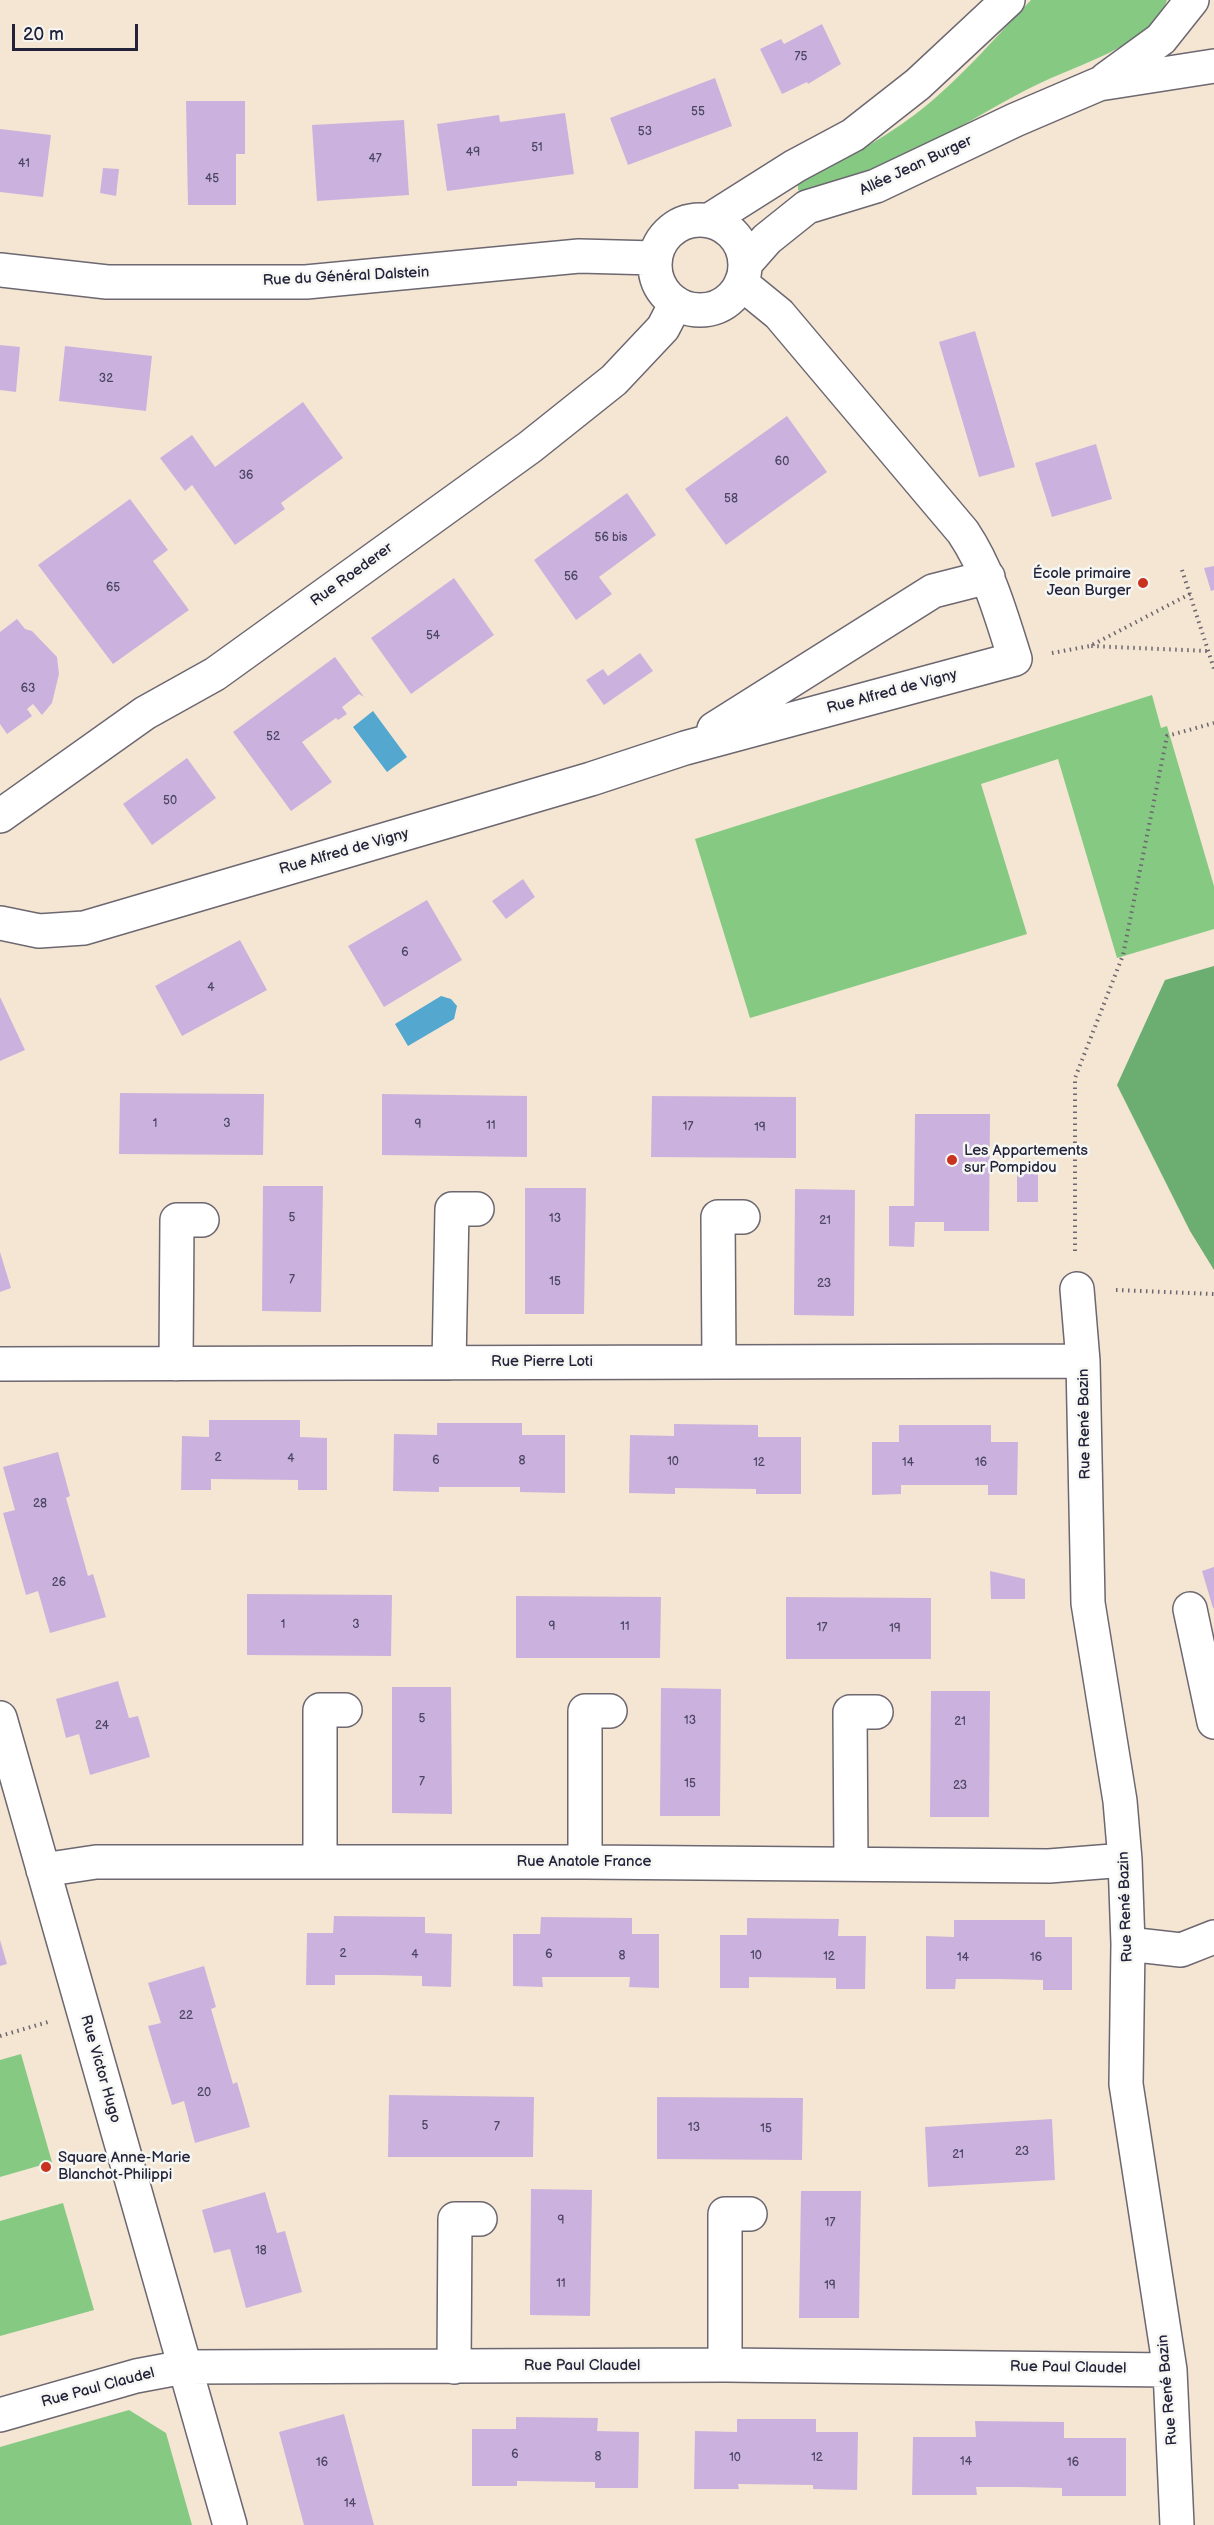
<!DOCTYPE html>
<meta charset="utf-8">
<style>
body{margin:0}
#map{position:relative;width:1214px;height:2525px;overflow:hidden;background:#f4e6d2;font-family:"Balsamiq Sans",sans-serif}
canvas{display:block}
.scale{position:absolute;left:12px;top:24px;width:126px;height:27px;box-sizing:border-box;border:3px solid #22223b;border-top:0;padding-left:8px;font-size:18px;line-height:21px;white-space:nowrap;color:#22223b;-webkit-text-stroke:4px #f6f6f2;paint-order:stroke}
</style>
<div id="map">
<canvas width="1214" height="2525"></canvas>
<div class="scale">20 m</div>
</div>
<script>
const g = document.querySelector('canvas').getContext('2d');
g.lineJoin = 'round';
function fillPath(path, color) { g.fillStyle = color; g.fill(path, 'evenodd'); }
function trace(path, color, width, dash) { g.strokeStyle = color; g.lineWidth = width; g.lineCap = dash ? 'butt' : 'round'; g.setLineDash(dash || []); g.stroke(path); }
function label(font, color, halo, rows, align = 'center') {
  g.font = font + ' "Balsamiq Sans",sans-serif'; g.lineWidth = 5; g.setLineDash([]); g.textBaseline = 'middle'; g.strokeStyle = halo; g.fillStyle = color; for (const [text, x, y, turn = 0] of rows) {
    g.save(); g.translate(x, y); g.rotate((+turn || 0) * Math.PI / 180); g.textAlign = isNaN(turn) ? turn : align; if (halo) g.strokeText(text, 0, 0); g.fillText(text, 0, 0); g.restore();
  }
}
fillPath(new Path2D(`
 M1031 0H1167C1163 16 1149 29 1136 38 1101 60 1060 72 1024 91 988 110 954 131 919 149 881 167 842 179 802 192L798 190V183C838 163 877 143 913 116 957 83 993 40 1031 0Z
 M1152 695 1161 728 1167 726 1214 886V929L1117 958 1058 759 981 784 1027 934 750 1018 695 839Z
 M21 2054 52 2162 0 2177V2060Z
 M63 2203 94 2310 0 2336V2221Z
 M129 2410 166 2433 192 2525H0V2447Z`), '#85c983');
fillPath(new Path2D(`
 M1214 966V1270L1190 1231 1117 1085 1165 980Z`), '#6cad71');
fillPath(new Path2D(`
 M373 711 407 757 387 772 353 727Z
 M441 996 451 999 457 1006 454 1019 408 1046 395 1024Z`), '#54a7cf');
fillPath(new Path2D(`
 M822 24 841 64 808 84 807 82 782 94 760 49 781 39 784 44Z
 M715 78 732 126 628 165 610 118Z
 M186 101H245V154H236V205H188Z
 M565 113 574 174 447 191 437 124 499 115 500 122Z
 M404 120 409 195 317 201 312 125Z
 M0 129 51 135 43 197 0 192Z
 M103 168 119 169 116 196 100 193Z
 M975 331 1015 467 979 477 939 342Z
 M0 345 20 347 16 392 0 390Z
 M65 346 152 356 146 411 59 401Z
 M303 402 343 458 281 503 285 509 235 545 192 485 185 491 160 458 192 435 215 467Z
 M787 416 827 472 726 545 685 489Z
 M1096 444 1112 499 1052 517 1035 463Z
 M627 493 656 535 599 577 612 594 576 620 534 560Z
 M130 499 168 550 153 561 189 610 113 664 38 565Z
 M1214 566V590L1211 591 1204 568Z
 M454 578 494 635 411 694 371 638Z
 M17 619 25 629 32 631 57 657 59 674 52 703 42 715 33 704 27 709 32 716 7 734 0 724V632Z
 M640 653 653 671 604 705 586 680 603 669 608 676Z
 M335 657 364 697 359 694 342 707 347 714 338 720 336 718 302 742 332 782 291 811 233 732Z
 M187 758 216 798 152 845 123 804Z
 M523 879 535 897 506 919 492 901Z
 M427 900 462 960 384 1007 348 946Z
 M240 940 267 990 182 1036 155 986Z
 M0 997 25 1050 0 1061Z
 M120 1093 264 1094 263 1155 119 1154Z
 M382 1094 527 1096V1157L382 1155Z
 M652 1096 796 1097V1158L651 1157Z
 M915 1114H990L989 1231H944V1222H915L914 1247 889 1246V1206H914Z
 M1017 1162 1038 1163V1202H1017Z
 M263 1186H323L321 1312 262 1311Z
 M525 1188H586L584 1314H525Z
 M795 1189 855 1190 854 1316 794 1315Z
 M0 1252 11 1288 0 1292Z
 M209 1420H300V1437L327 1438V1490H298V1480L211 1479V1490H181L182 1436 209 1437Z
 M437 1423H522V1435H565V1493L520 1492V1487H439V1492L393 1491 394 1434 437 1435Z
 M674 1424 758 1425V1437H801V1494H756V1489L675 1488V1494L629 1493 630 1435 674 1436Z
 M899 1425H991V1442H1018L1017 1495H988V1485H901V1494L872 1495V1442H899Z
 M58 1452 70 1496 66 1498 88 1576 93 1574 106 1617 50 1633 38 1591 26 1595 3 1513 15 1510 3 1467Z
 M1214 1567V1608H1213L1202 1571Z
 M990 1571 1025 1579V1599H991Z
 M247 1594 392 1595 391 1656 247 1655Z
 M516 1596 661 1597 660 1658H516Z
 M786 1597 931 1598V1659H786Z
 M118 1681 129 1718 138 1716 150 1757 90 1775 79 1734 66 1738 56 1699Z
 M392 1687H451L452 1814 392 1813Z
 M661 1688 721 1689 720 1816H660Z
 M931 1691H990L989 1817H930Z
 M334 1916 425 1917V1933L452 1934 451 1987 422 1986V1976L379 1975H335V1985H306L307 1933H333Z
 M541 1917 632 1918V1934H659V1988L629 1987 630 1977H542L543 1987 513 1986V1934H540Z
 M747 1918 839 1919 838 1936H866L865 1989H836V1978L749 1977V1988H720V1935H747Z
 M954 1920H1045V1937H1072V1990H1043V1980L999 1979H956L955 1989H926V1936L954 1937Z
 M0 1940 7 1964 0 1966Z
 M204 1966 216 2007 211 2009 233 2084 237 2082 250 2127 195 2143 184 2101 172 2105 148 2026 161 2023 148 1983Z
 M389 2095 534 2097 533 2157H388Z
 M657 2097 803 2098 802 2160 657 2159Z
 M1052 2119 1055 2180 928 2187 925 2127Z
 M531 2189 592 2190 590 2316 530 2315Z
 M801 2191H861L859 2318H799Z
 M265 2192 277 2233 285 2231 302 2292 246 2308 230 2249 214 2253 202 2210Z
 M344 2414 374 2525H304L279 2432Z
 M516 2417 598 2418 597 2431 639 2432 638 2488H595V2482L517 2481V2486H472V2429H516Z
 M737 2419H816V2432H858L857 2490 813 2489V2485L738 2484 739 2489H694L695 2431 737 2432Z
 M975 2421 1064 2422V2438H1126V2496H1062V2488L1019 2487H976L977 2495H912L913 2437H976Z`), '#cbb2de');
const minor = new Path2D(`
 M1106 79 1161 39 1192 0
 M655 265a45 45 0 1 1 90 0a45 45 0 1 1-90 0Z
 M708 221 795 166 853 135 918 84 1008 0
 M745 264 767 239 807 207 876 186 1015 120 1099 84 1214 66
 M0 270 107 282H306L579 256 655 258
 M714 729 933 591 988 577
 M0 816 145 713 215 674 530 447 614 380 663 328 676 303
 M0 923 39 931 84 928 591 779 685 748 1015 659C1001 615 989 571 963 532L779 314 741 283
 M1077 1289 1083 1361 1088 1603 1120 1801 1125 1860 1128 1944 1126 2084 1170 2370 1177 2525
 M719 1362 718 1217H743
 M449 1363 452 1209H477
 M0 1364 1083 1361
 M176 1364 177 1220H202
 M1190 1609 1214 1722
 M0 1718 230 2525
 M320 1861V1710H345
 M585 1862V1711H610
 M851 1864 850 1712H876
 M43 1870 96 1862H585L1049 1866 1125 1860
 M1128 1944 1181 1950 1214 1937
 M725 2365V2214H750
 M454 2367 455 2219H480
 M0 2415 136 2376 184 2367 725 2365 1170 2370`);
trace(minor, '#6c6770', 36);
trace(new Path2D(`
 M1182 570 1214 669
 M1190 594 1090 646 1208 651
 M1052 653 1090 646
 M1075 1251V1078L1123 955 1167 736 1214 723
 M1116 1290 1214 1294
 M0 2036 48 2022`), '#6c6770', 4, [1.5, 4.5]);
trace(minor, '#fff', 33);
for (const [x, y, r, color] of [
 [1143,583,6,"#c8321e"],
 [952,1160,6,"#c8321e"],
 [46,2167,6,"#c8321e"]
]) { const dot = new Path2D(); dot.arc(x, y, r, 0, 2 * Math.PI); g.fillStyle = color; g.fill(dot); trace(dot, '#f6f6f2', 2); }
label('12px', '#4c4664', null, [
 ["75",801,57],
 ["55",698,112],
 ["53",645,132],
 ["51",537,148],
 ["49",473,153],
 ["47",375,159],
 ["41",24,164],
 ["45",212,179],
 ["32",106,379],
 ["60",782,462],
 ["36",246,476],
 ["58",731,499],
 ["56 bis",611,538],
 ["56",571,577],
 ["65",113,588],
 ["54",433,636],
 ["63",28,689],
 ["52",273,737],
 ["50",170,801],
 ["6",405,953],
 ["4",211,988],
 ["1",155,1124],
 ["3",227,1124],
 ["9",418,1125],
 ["11",491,1126],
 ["17",688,1127],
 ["19",760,1128],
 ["5",292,1218],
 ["13",555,1219],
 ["21",825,1221],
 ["7",292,1280],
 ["15",555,1282],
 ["23",824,1284],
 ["2",218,1458],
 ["4",291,1459],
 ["6",436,1461],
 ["8",522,1461],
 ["10",673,1462],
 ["12",759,1463],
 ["14",908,1463],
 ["16",981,1463],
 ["28",40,1504],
 ["26",59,1583],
 ["1",283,1625],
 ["3",356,1625],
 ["9",552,1627],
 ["11",625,1627],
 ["17",822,1628],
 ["19",895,1629],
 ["5",422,1719],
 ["13",690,1721],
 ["21",960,1722],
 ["24",102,1726],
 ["7",422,1782],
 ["15",690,1784],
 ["23",960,1786],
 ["2",343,1954],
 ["4",415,1955],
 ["6",549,1955],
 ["8",622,1956],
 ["10",756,1956],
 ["12",829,1957],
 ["14",963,1958],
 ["16",1036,1958],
 ["22",186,2016],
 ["20",204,2093],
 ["5",425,2126],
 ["7",497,2127],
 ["13",694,2128],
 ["15",766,2129],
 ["23",1022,2152],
 ["21",958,2155],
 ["9",561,2221],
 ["17",830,2223],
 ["18",261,2251],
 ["11",561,2284],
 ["19",830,2286],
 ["6",515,2455],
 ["8",598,2457],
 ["10",735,2458],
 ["12",817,2458],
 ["14",966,2462],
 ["16",322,2463],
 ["16",1073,2463],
 ["14",350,2504]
]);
label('15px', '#22223b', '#f6f6f2', [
 ["Allée Jean Burger",916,166,-25],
 ["Rue du Général Dalstein",346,277,-3],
 ["Rue Roederer",352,575,-36],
 ["Rue Alfred de Vigny",892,692,-15],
 ["Rue Alfred de Vigny",344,852,-16],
 ["Rue Pierre Loti",542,1362],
 ["Rue René Bazin",1085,1424,-91],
 ["Rue Anatole France",584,1862],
 ["Rue René Bazin",1126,1907,-92],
 ["Rue Victor Hugo",100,2069,74],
 ["Rue Paul Claudel",582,2366],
 ["Rue Paul Claudel",1068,2368,1],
 ["Rue Paul Claudel",98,2388,-15],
 ["Rue René Bazin",1168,2390,-95]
]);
label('15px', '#22223b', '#f6f6f2', [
 ["École primaire",1131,574,"right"],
 ["Jean Burger",1131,591,"right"],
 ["Les Appartements",964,1151],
 ["sur Pompidou",964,1168],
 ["Square Anne-Marie",58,2158],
 ["Blanchot-Philippi",58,2175]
], 'left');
</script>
